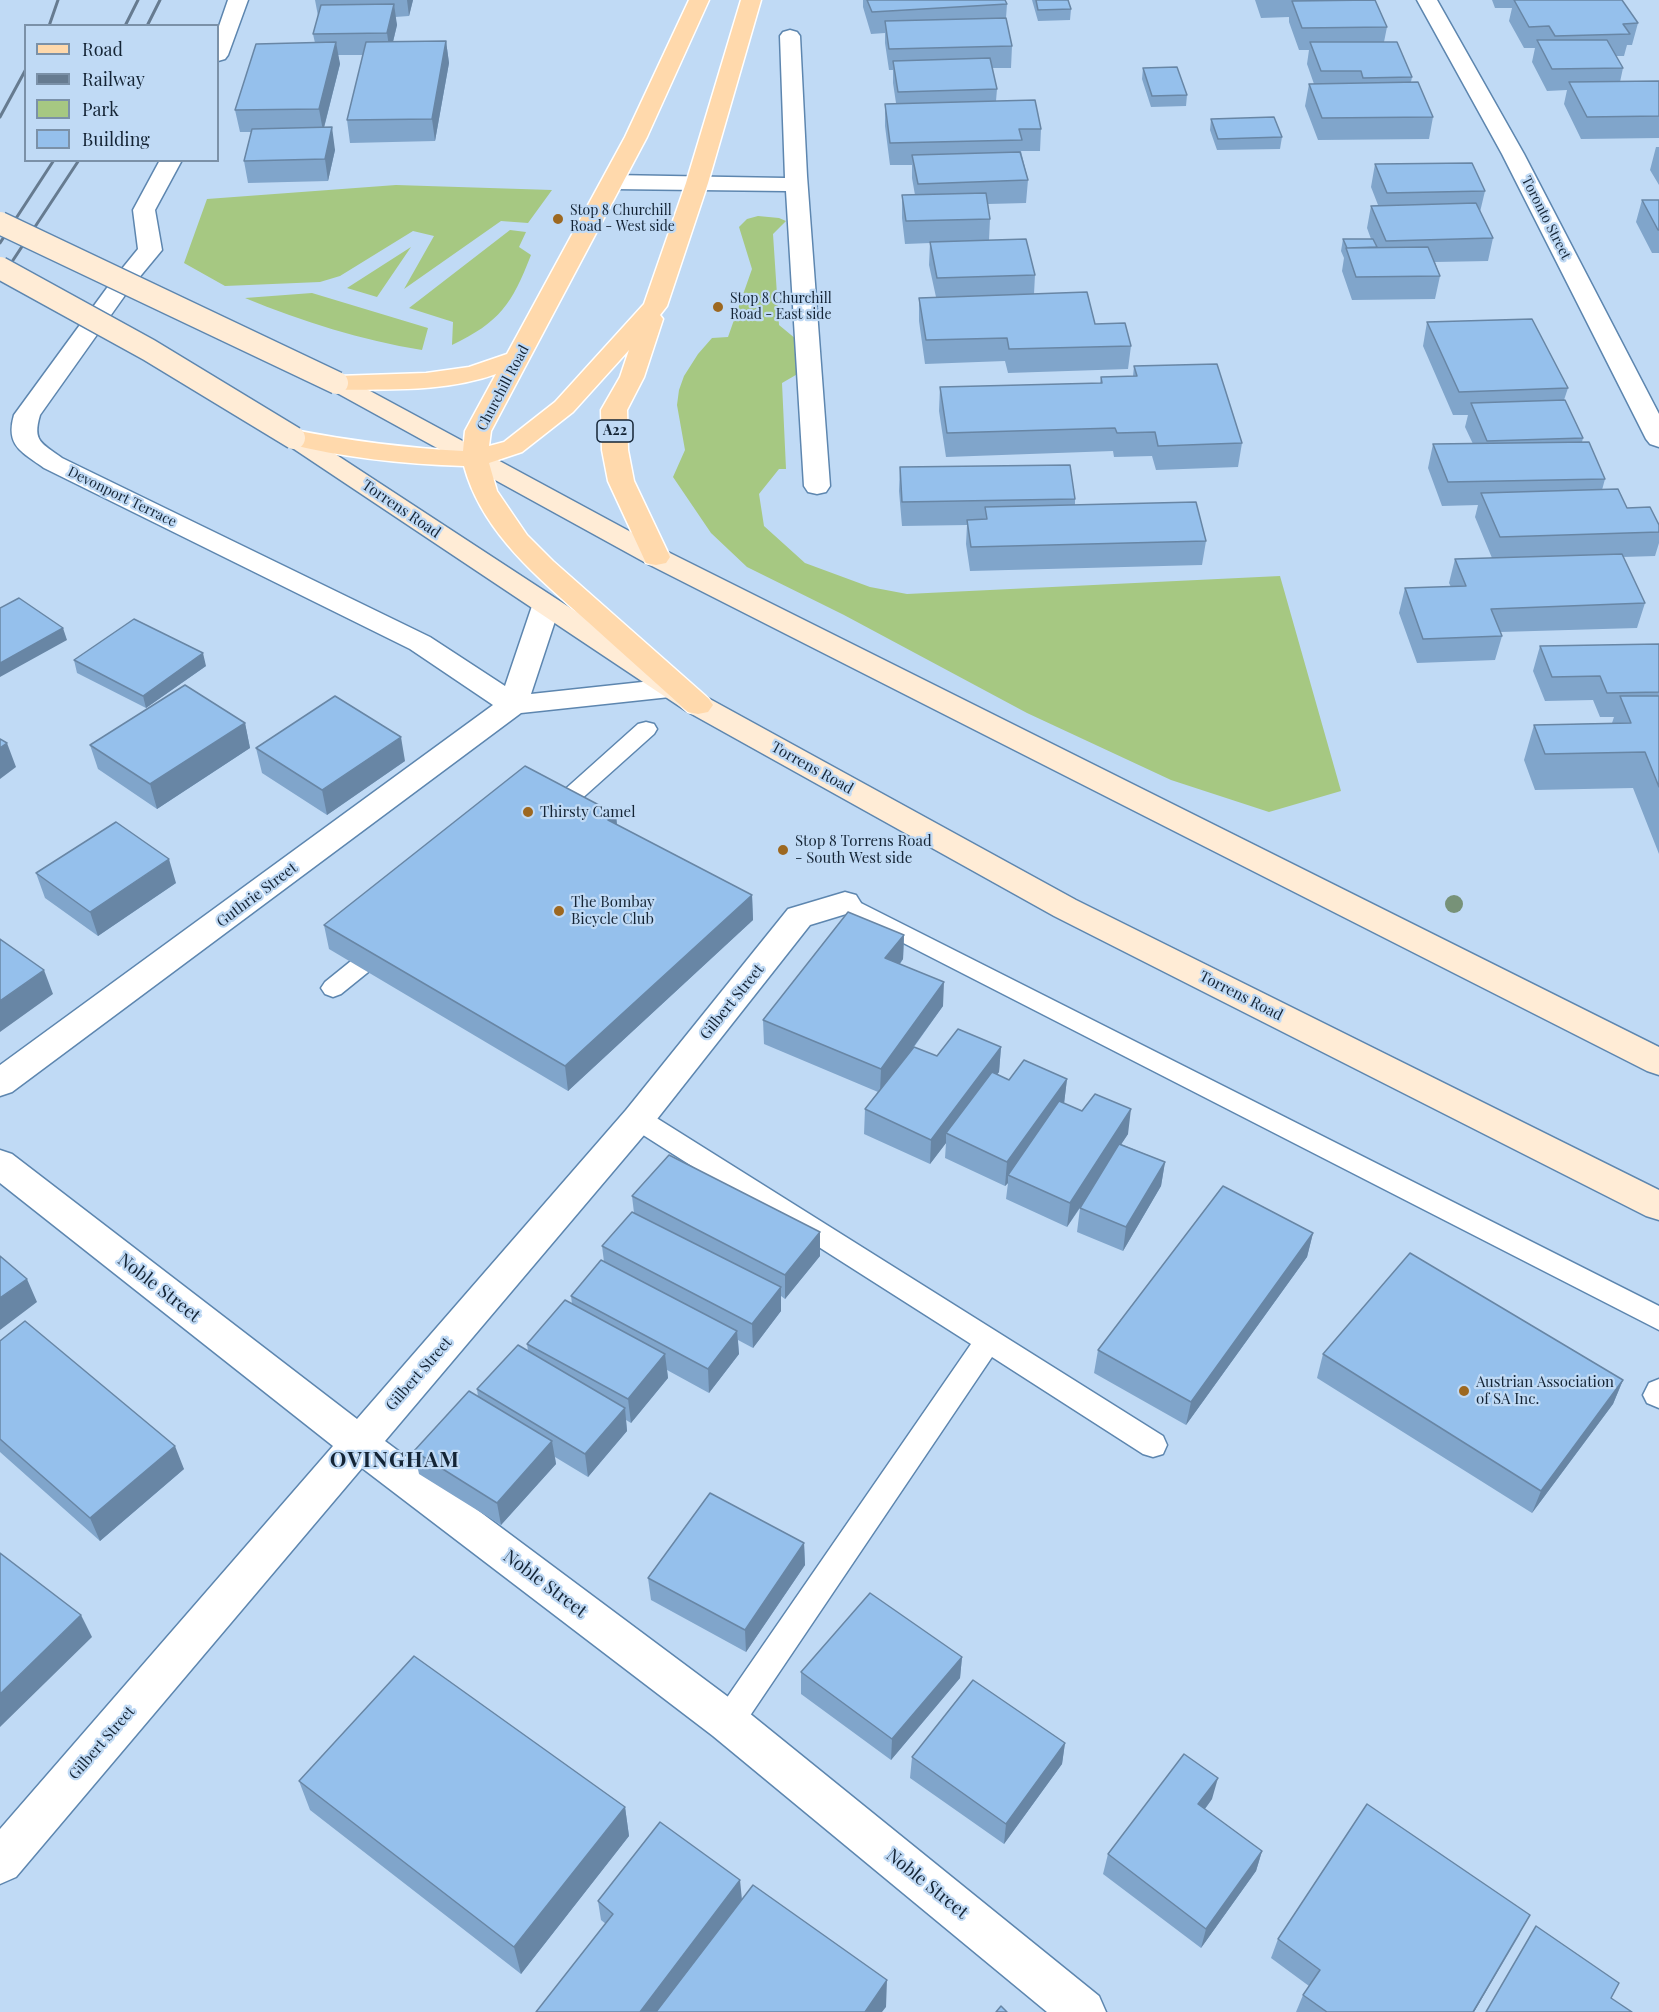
<!DOCTYPE html>
<style>
body{margin:0}
#map{position:relative;width:1659px;height:2012px;overflow:hidden;background:#c0daf5;font-family:"Playfair Display",serif}
canvas{display:block}
.legend{position:absolute;left:24px;top:24px;width:195px;height:138px;box-sizing:border-box;background:#c0daf5;border:2px solid #7b91a8;margin:0;padding:8px 10px;list-style:none;font-size:18px;color:#142435}
.legend li{display:flex;align-items:center;gap:12px;height:30px}
.legend b{width:30px;border:2px solid #7b91a8}
</style>
<div id="map">
<canvas width="1659" height="2012"></canvas>
<ul class="legend">
<li><b style="height:8px;background:#ffd9ac"></b>Road</li>
<li><b style="height:8px;background:#667b90"></b>Railway</li>
<li><b style="height:16px;background:#a6c882"></b>Park</li>
<li><b style="height:16px;background:#95c0ec"></b>Building</li>
</ul>
</div>
<script>
const g = document.querySelector('canvas').getContext('2d');
g.lineJoin = 'round';
function fillPath(path, color) { g.fillStyle = color; g.fill(path, 'evenodd'); }
function trace(path, color, width, dash) { g.strokeStyle = color; g.lineWidth = width; g.lineCap = dash ? 'butt' : 'round'; g.setLineDash(dash || []); g.stroke(path); }
function label(font, color, halo, rows, align = 'center') {
  g.font = font + ' "Playfair Display",serif'; g.lineWidth = 4.5; g.setLineDash([]); g.textBaseline = 'middle'; g.strokeStyle = halo; g.fillStyle = color; for (const [text, x, y, turn = 0] of rows) {
    g.save(); g.translate(x, y); g.rotate((+turn || 0) * Math.PI / 180); g.textAlign = isNaN(turn) ? turn : align; if (halo) g.strokeText(text, 0, 0); g.fillText(text, 0, 0); g.restore();
  }
}
fillPath(new Path2D(`
 M396 185 552 190 528 223 501 221 404 289 434 236 413 231 340 276 320 282 225 286 184 263 207 199Z
 M758 216 779 218 786 221 773 234 779 325 802 344 801 372 782 383 786 469H779L759 494 764 526 805 563 870 587 907 594 1280 576 1341 791 1269 812 1171 780 1027 713 844 615 747 567 711 533 673 477 685 450 677 405 679 390 684 376 698 354 712 338 728 337 752 269 739 227 747 219Z
 M510 230 526 232 519 247 531 255C512 304 500 322 452 345L453 322 409 308Z
 M411 247 377 297 347 288Z
 M312 293 428 328 422 350C361 340 303 322 245 298Z`), '#a6c882');
const lane = new Path2D(`
 M646 722 654 724 657 729 654 734 559 819 551 821 543 819 540 814 543 809 638 724Z
 M845 895 1659 1306V1330L837 909 833 903 837 897Z
 M385 938 393 940 397 946 393 952 341 994 333 997 325 994 321 988 325 982 377 940Z
 M638 1109 647 1112 1163 1436 1167 1445 1163 1454 1153 1457 1143 1454 992 1357 739 1732 728 1737 717 1732 713 1722 717 1712 971 1344 629 1126 625 1119 629 1112Z
 M1659 1379V1408L1647 1403 1643 1395 1649 1383Z`);
const street = new Path2D(`
 M228 0H248L228 55 225 59 218 61V29Z
 M1417 0H1437L1524 154 1659 414V447L1650 444 1646 439 1502 154Z
 M790 30 797 32 800 36 807 176 830 486 826 492 817 494 808 492 804 486 786 191 612 189 604 187 601 182 604 177 612 175 785 178 780 36 783 32Z
 M160 160H182L155 210 162 250 128 291 40 415C32 442 42 443 62 458L430 637 505 686 532 606 536 600 546 597 556 600 560 606 531 694 670 679 680 682 684 688 680 694 670 697 521 713 12 1092 0 1096V1065L493 705 410 649 44 468C22 452 5 446 14 415L112 281 138 249 133 210Z
 M845 892 856 895 861 903 856 911 810 925 650 1128 385 1441 743 1708 1099 1996 1106 2012H1047L713 1736 362 1468 16 1877 0 1884V1829L333 1446 0 1183V1150L12 1154 357 1419 626 1110 788 909Z`);
const secondary = new Path2D(`
 M337 376 346 378 666 551 1659 1047V1075L1647 1071 646 563 328 388 325 383 328 378Z
 M294 430 303 433 708 698 1076 900 1659 1190V1220L1646 1216 1054 916 688 712 285 443 281 438 285 433Z`);
const primary = new Path2D(`
 M689 0H709L647 137 491 431 489 446 504 442 555 402 644 304 686 183 741 0H761L708 183 667 306 660 315 663 319 644 377 627 410 628 450 634 481 670 557 666 563 656 565 646 563 608 481 602 450 601 410 620 377 629 350 573 412 522 452 489 463 497 491 527 535 553 561 708 698 713 705 708 712 698 714 688 712C655 682 621 652 588 622 539 578 482 533 464 466 404 464 344 458 285 443L281 438 285 433 294 430C351 441 405 448 463 451L465 431 496 374C446 392 390 389 337 390L328 388 325 383 328 378 337 376 426 373 469 367 507 354 625 137Z`);
trace(lane, '#5d86af', 3);
trace(street, '#5d86af', 3);
trace(secondary, '#5d86af', 3);
trace(primary, '#fff', 3);
fillPath(lane, '#fff');
fillPath(street, '#fff');
fillPath(secondary, '#ffecd6');
fillPath(primary, '#ffd9ac');
trace(new Path2D(`
 M49 26 58 0
 M125 26 138 0
 M147 26 160 0
 M0 117 26 69
 M0 243 54 160
 M0 280 79 160`), '#667b90', 3);
const secondaryBridge = new Path2D(`
 M0 223 337 383
 M0 268 149 350 294 438`);
trace(secondaryBridge, '#5d86af', 25, []);
trace(secondaryBridge, '#ffecd6', 22);
g.fillStyle = '#779278';
for (const [x, y] of [
 [1454,904]
]) { g.beginPath(); g.arc(x, y, 9, 0, 2 * Math.PI); g.fill(); }
fillPath(new Path2D(`
 M315 0H413L409 16 395 17 397 25 393 42 446 41 449 63 435 141 350 143 347 120 363 55H338L340 64 324 128 335 150 328 181 248 183 244 161 251 132H240L235 110 315 43 313 34 318 16Z
 M863 0H1005L1007 4 1006 18 1012 46 1011 68H992L997 89 996 101 1041 129 1040 151H1021L1028 180 1026 203 988 204 990 219 989 240 1035 275 1034 294 1095 324 1131 346 1128 369 1008 373 1005 361 925 364 919 321V298L936 297 929 265 930 243 905 244 902 218V195H915L912 178V165H890L885 126V104L896 103 893 83V70H889L885 43V33L871 34 863 7Z
 M1032 0H1068L1071 9 1070 20 1038 21Z
 M1255 0H1375L1387 27 1384 42 1412 77 1411 82 1433 117 1429 139 1318 140 1305 106 1309 84H1314L1307 64 1309 50H1299L1289 22V17L1261 18Z
 M1492 0H1622L1638 23 1632 45H1627L1624 56H1616L1623 68 1620 82 1659 81V138L1581 139 1564 104 1567 90 1547 91 1532 62 1535 48H1524L1509 21 1512 8H1495Z
 M1143 68 1187 95 1186 106 1151 107 1142 79Z
 M1211 119 1282 137 1280 149 1217 150 1210 130Z
 M1656 147H1659V185L1650 170Z
 M1375 164 1485 191 1480 212 1493 238 1488 261 1435 262 1440 276 1435 299 1352 300 1342 271 1344 258 1341 251 1343 239H1371L1367 228 1371 206 1378 205 1371 187Z
 M1642 200H1659V253H1652L1636 222Z
 M1427 322 1568 388 1564 400 1583 438 1582 442 1605 479 1602 490 1627 508 1659 525V543L1655 556 1623 557 1645 603 1637 628 1500 632 1502 636 1495 660 1417 663 1399 613 1405 588 1451 587 1449 583 1455 559 1492 558 1475 517 1478 505 1442 506 1428 468 1433 444H1473L1465 427 1468 415H1453L1423 346Z
 M1134 366 1242 443 1238 467 1156 470 1152 456 1114 457 1113 451 946 457 939 411 940 387 1100 383 1101 377 1133 376Z
 M900 467 1075 499V505L1206 541 1202 565 970 571 966 544 967 525 902 526 899 491Z
 M1659 644V854L1633 788 1535 790 1524 760 1534 725 1612 723 1614 717H1600L1593 700 1545 701 1533 671 1540 646Z
 M74 660 206 666 146 708 77 673Z
 M245 723 250 748 157 809 98 769 90 745Z
 M256 748 405 761 327 815 262 773Z
 M616 814 617 825 752 895 753 920 568 1091 329 949 324 925Z
 M36 873 176 883 98 936 45 898Z
 M904 935 903 959 900 964 943 1006 909 1054 937 1056 1001 1047 999 1072 997 1074 1009 1080 1067 1079 1064 1103 1128 1134 1121 1144 1165 1162 1161 1186 1123 1251 1077 1232 1080 1208 1067 1227 1006 1199 1008 1183 1005 1186 945 1158 946 1143 930 1164 864 1134 865 1109 878 1092 764 1044 763 1020Z
 M632 1196 820 1256 785 1299 781 1296V1311L753 1348 738 1340 739 1354 709 1393 667 1370 668 1378 631 1423 626 1420 627 1431 588 1477 555 1457 556 1464 501 1525 419 1474 414 1451 478 1397 477 1389 528 1351 527 1344 572 1304 571 1296 604 1262 602 1246 634 1213Z
 M1313 1233 1307 1257 1186 1425 1094 1373 1098 1350Z
 M0 1341 184 1469 100 1541 0 1452Z
 M1323 1354 1623 1380 1613 1404 1532 1513 1317 1378Z
 M804 1543 805 1565 746 1652 651 1600 648 1578Z
 M962 1657 960 1678 891 1760 801 1694V1672Z
 M1065 1743 1062 1764 1004 1844 910 1778 912 1757Z
 M299 1781 625 1807 629 1836 521 1974 310 1810Z
 M1212 1799 1205 1809 1262 1851 1256 1871 1201 1948 1103 1874 1108 1854Z
 M742 1900 712 1939 886 2007 606 1924 601 1920 598 1901Z
 M1520 1934 1474 2012H1296L1303 1995 1309 1986 1271 1958 1278 1939Z`), '#80a5cb');
fillPath(new Path2D(`
 M407 0H413L409 16Z
 M394 4 397 25 390 54 387 33Z
 M446 41 449 63 435 141 432 119Z
 M336 42 340 64 323 131 319 109Z
 M332 127 335 150 328 181 325 159Z
 M63 628 67 640 0 677V663Z
 M203 653 206 666 146 708 143 696Z
 M245 723 250 748 157 809 150 784Z
 M401 737 405 761 327 815 322 790Z
 M7 743 16 767 0 779V748Z
 M616 814 618 838 608 820Z
 M169 859 176 883 98 936 90 912Z
 M752 895 753 920 568 1091 565 1066Z
 M904 935 903 959 885 983V958Z
 M44 970 53 994 0 1032V1001Z
 M944 982 943 1006 880 1093 881 1069Z
 M1001 1047 999 1072 951 1136 946 1133V1143L930 1164 931 1140Z
 M1067 1079 1064 1104 1008 1175V1183L1005 1186 1007 1162Z
 M1131 1109 1128 1134 1067 1227 1070 1203Z
 M1165 1162 1161 1186 1123 1251 1126 1227Z
 M820 1232V1256L785 1299V1275Z
 M1313 1233 1307 1257 1186 1425 1191 1402Z
 M27 1279 37 1302 0 1330V1298Z
 M781 1287V1311L753 1348 752 1324Z
 M737 1331 739 1354 709 1393 708 1369Z
 M665 1354 668 1378 631 1423 628 1399Z
 M1623 1380 1613 1404 1532 1513 1541 1491Z
 M625 1408 627 1431 588 1477 585 1454Z
 M552 1441 556 1464 501 1525 497 1503Z
 M175 1446 184 1469 100 1541 90 1518Z
 M804 1543 805 1565 746 1652 745 1630Z
 M81 1615 92 1637 0 1727V1694Z
 M962 1657 960 1678 891 1760 892 1739Z
 M1065 1743 1062 1764 1004 1844 1006 1824Z
 M1218 1778 1212 1799 1193 1825 1198 1804Z
 M625 1807 629 1836 521 1974 514 1947Z
 M1262 1851 1256 1871 1201 1948 1206 1929Z
 M740 1880 742 1900 657 2012H640Z
 M1530 1915 1474 2012H1473Z
 M887 1980 886 2007 882 2012H865Z`), '#6886a5');
const building = new Path2D(`
 M867 0H1005L1007 4 872 12Z
 M1036 0H1068L1071 9 1038 10Z
 M1375 0 1387 27 1302 28 1292 1Z
 M1514 0H1622L1638 23 1623 24 1630 34 1555 36 1549 26 1529 27Z
 M394 4 387 33 313 34 321 5Z
 M1006 18 1012 46 889 49 885 21Z
 M1537 40H1607L1623 68 1552 69Z
 M446 41 432 119 347 120 366 42Z
 M336 42 319 109 235 110 256 44Z
 M1310 42H1397L1412 77 1363 78 1361 71H1321Z
 M990 58 997 89 898 92 893 61Z
 M1177 67 1187 95 1152 96 1143 68Z
 M1659 81V116L1587 117 1569 82Z
 M1418 82 1433 117 1322 118 1309 84Z
 M1035 100 1041 129H1019L1022 140 890 143 885 104Z
 M1274 117 1282 137 1218 139 1211 119Z
 M332 127 325 159 244 161 252 129Z
 M1020 152 1028 180 918 184 912 155Z
 M1472 163 1485 191 1387 193 1375 164Z
 M986 193 990 219 906 221 902 195Z
 M1642 200H1659V230H1658Z
 M1476 203 1493 238 1386 241 1371 206Z
 M1026 239 1035 275 937 278 930 242Z
 M1343 239H1373L1377 247 1347 248Z
 M1428 247 1440 276 1356 277 1346 248Z
 M1087 292 1095 324 1125 323 1131 346 1009 349 1007 338 926 340 919 298Z
 M1532 319 1568 388 1459 392 1427 322Z
 M1217 364 1242 443 1158 446 1155 432 1117 433 1115 428 947 433 940 387 1102 383 1101 377 1137 376 1134 366Z
 M1565 400 1583 438 1487 441 1471 403Z
 M1589 442 1605 479 1448 482 1433 444Z
 M1070 465 1075 499 902 502 900 467Z
 M1618 489 1627 508 1650 507 1659 525V532L1500 537 1481 493Z
 M1196 502 1206 541 971 547 967 520 987 519 985 507Z
 M1622 554 1645 603 1491 609 1502 636 1423 639 1405 588 1466 586 1455 559Z
 M19 598 63 628 0 663V608Z
 M134 619 203 653 143 696 74 660Z
 M1659 644V692L1607 693 1600 676 1552 677 1540 646Z
 M185 685 245 723 150 784 90 745Z
 M335 696 401 737 322 790 256 748Z
 M1620 696H1659V787L1645 752 1545 754 1534 725 1631 723Z
 M0 739 7 743 0 748Z
 M525 766 616 814 608 820 752 895 565 1066 324 925Z
 M116 822 169 859 90 912 36 873Z
 M848 912 904 935 885 958 944 982 881 1069 763 1020Z
 M0 939 44 970 0 1001Z
 M958 1029 1001 1047 931 1140 865 1109 914 1047 937 1056Z
 M1024 1060 1067 1079 1007 1162 946 1133 992 1072 1009 1080Z
 M1095 1094 1131 1109 1070 1203 1008 1175 1059 1101 1082 1111Z
 M1119 1144 1165 1162 1126 1227 1080 1208Z
 M669 1155 820 1232 785 1275 632 1196Z
 M1223 1186 1313 1233 1191 1402 1098 1350Z
 M632 1212 781 1287 752 1324 602 1246Z
 M1410 1253 1623 1380 1541 1491 1323 1354Z
 M0 1256 27 1279 0 1298Z
 M601 1260 737 1331 708 1369 571 1296Z
 M565 1300 665 1354 628 1399 527 1344Z
 M25 1321 175 1446 90 1518 0 1439V1341Z
 M518 1345 625 1408 585 1454 477 1389Z
 M469 1391 552 1441 497 1503 414 1451Z
 M710 1493 804 1543 745 1630 648 1578Z
 M0 1553 81 1615 0 1694Z
 M870 1593 962 1657 892 1739 801 1672Z
 M414 1656 625 1807 514 1947 299 1781Z
 M973 1680 1065 1743 1006 1824 912 1757Z
 M1184 1754 1218 1778 1198 1804 1262 1851 1206 1929 1108 1854Z
 M1367 1804 1530 1915 1473 2012H1327L1303 1995 1320 1970 1278 1939Z
 M660 1822 740 1880 640 2012H536L613 1914 598 1901Z
 M753 1885 887 1980 865 2012H656Z
 M1536 1926 1619 1983 1611 1998 1632 2012H1486Z
 M1001 2006 1007 2012H996Z`);
fillPath(building, '#95c0ec');
trace(building, '#6886a5', 1.5);
for (const [x, y, r, color] of [
 [558,219,6,"#9d6820"],
 [718,307,6,"#9d6820"],
 [528,812,6,"#9d6820"],
 [783,850,6,"#9d6820"],
 [559,911,6,"#9d6820"],
 [1464,1391,6,"#9d6820"]
]) { const dot = new Path2D(); dot.arc(x, y, r, 0, 2 * Math.PI); g.fillStyle = color; g.fill(dot); trace(dot, '#c0daf5', 2); }
label('14px', '#142435', '#c0daf5', [
 ["Stop 8 Churchill",570,211],
 ["Road - West side",570,227],
 ["Stop 8 Churchill",730,299],
 ["Road - East side",730,315]
], 'left');
label('14px', '#142435', '#c0daf5', [
 ["Toronto Street",1546,218,63],
 ["Churchill Road",503,388,-62],
 ["Devonport Terrace",122,497,26]
]);
for (const [x, y, w] of [
 [615,431,36]
]) { const box = new Path2D(); box.roundRect(x - w / 2, y - 11, w, 22, 4.5); g.fillStyle = '#c0daf5'; g.fill(box); trace(box, '#142435', 1.5); }
label('bold 14px', '#142435', null, [
 ["A22",615,431]
]);
label('15px', '#142435', '#c0daf5', [
 ["Torrens Road",401,509,34],
 ["Torrens Road",812,768,29],
 ["Guthrie Street",257,895,-37],
 ["Torrens Road",1241,996,27],
 ["Gilbert Street",732,1002,-51],
 ["Gilbert Street",419,1374,-49],
 ["Gilbert Street",102,1743,-49]
]);
label('15px', '#142435', '#c0daf5', [
 ["Thirsty Camel",540,812],
 ["Stop 8 Torrens Road",795,841],
 ["- South West side",795,858],
 ["The Bombay",571,902],
 ["Bicycle Club",571,919],
 ["Austrian Association",1476,1382],
 ["of SA Inc.",1476,1399]
], 'left');
label('18px', '#142435', '#c0daf5', [
 ["Noble Street",159,1288,38],
 ["Noble Street",545,1584,37],
 ["Noble Street",927,1884,39]
]);
g.letterSpacing = '1.5px';
label('bold 21px', '#142435', '#c0daf5', [
 ["OVINGHAM",395,1460]
]);
g.letterSpacing = '0px';
</script>
